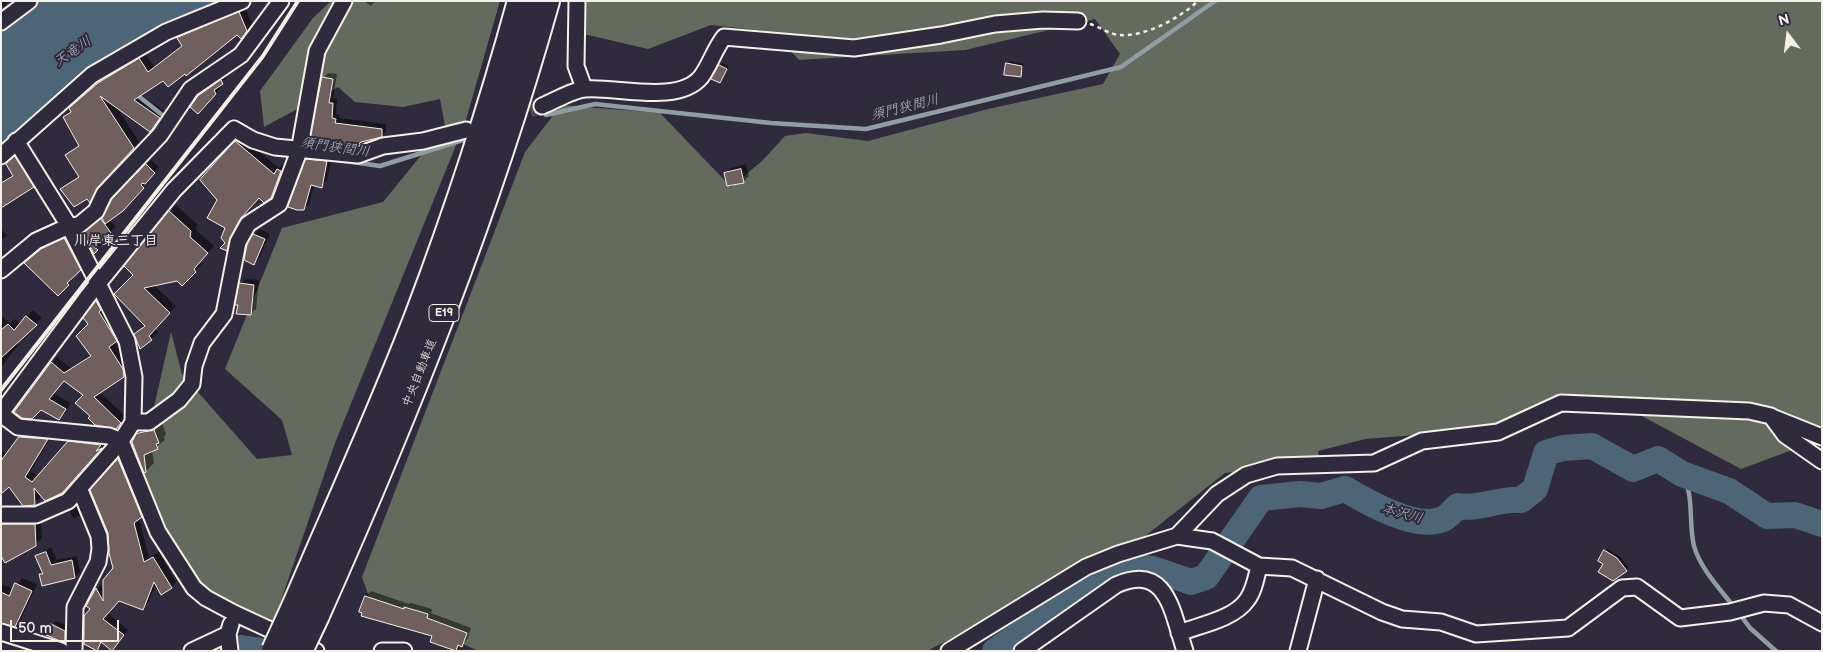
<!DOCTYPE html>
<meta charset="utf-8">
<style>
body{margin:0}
#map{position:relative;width:1823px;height:652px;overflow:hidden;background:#2f2a3d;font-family:"Balsamiq Sans",sans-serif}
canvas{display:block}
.frame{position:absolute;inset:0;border:2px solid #f4f1e8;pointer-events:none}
.north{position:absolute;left:1763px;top:10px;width:50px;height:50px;-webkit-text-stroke:4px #2f2a3d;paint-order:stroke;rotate:345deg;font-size:14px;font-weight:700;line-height:20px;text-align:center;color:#f4f1e8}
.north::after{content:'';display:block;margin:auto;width:18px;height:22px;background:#f4f1e8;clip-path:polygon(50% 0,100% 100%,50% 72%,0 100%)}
.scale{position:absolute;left:10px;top:620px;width:109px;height:22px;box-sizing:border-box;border:2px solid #f4f1e8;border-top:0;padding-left:6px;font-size:15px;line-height:18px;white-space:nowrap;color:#f4f1e8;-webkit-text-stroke:4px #2f2a3d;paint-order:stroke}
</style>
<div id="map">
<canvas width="1823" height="652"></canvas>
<div class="frame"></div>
<div class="north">N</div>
<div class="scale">50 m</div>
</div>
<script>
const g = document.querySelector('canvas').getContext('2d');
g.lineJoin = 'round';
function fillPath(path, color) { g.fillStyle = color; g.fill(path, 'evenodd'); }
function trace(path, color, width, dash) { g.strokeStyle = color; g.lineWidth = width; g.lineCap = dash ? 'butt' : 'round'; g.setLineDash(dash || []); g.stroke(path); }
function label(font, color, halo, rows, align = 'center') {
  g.font = font + ' "Balsamiq Sans","Klee One",sans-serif'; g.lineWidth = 4; g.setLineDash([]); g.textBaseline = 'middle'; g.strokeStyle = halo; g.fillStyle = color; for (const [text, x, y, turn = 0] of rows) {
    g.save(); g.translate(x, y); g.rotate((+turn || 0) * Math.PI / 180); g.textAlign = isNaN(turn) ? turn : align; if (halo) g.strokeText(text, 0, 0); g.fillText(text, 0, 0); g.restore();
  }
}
fillPath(new Path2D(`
 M331 1H500L465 123 335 443 273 624 197 584 138 478 171 332 182 374 257 459 292 455 282 420 225 369 282 228 383 202 445 126 440 99 403 107 355 102 338 87 264 127 260 91 313 18Z
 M581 1H1822V444L1811 443 1741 469 1623 406 1525 410 1493 429 1365 439 1318 451 1320 462 1225 473 1144 537 1109 558 927 651H478L370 599 362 577 525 152 561 105 660 113 731 187 762 161 785 136 806 133 868 141 988 109 1103 84 1120 54 1095 19 965 50 799 60 774 32 711 25 648 49 584 34Z`), '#646b5e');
const water = new Path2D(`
 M37 1H218L91 65 1 145V32Z`);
fillPath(water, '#4d6576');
trace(water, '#909da4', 1);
fillPath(new Path2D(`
 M1 1H9L1 8Z
 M364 1H375L371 6Z
 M245 8 252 24 241 37 237 33 185 72 163 79 140 94 165 112 150 130 116 106 139 142 103 180 90 201 87 197 62 189 80 175 67 155 80 145 64 117 76 103 105 77 145 53 154 67 183 45 178 38 184 32Z
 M1009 61 1024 64 1021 75 1005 74Z
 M722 63 729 66 720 82V66Z
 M328 73 337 74 333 98 337 99 336 114 340 115 339 118 386 124V131L381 136 312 140 323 78Z
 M226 76 228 77 219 85 221 88 203 107 199 97Z
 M241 137 279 168 283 165 286 166 276 191 271 197H259L245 213 234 231 231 244 226 250 227 227 219 200 236 142Z
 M21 151 39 180 1 206V182L14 174V158Z
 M312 155 332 157 327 181 321 186 314 185 309 204 303 209 307 160Z
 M151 160 159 167 127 204 109 219 116 227 99 241 102 244 94 252 90 228 104 218 113 200Z
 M746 164 749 176 743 182 725 173 731 168Z
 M176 205 197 224 196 230 214 246 199 262 202 264 182 284 177 280 154 285 176 306 155 328 158 332 151 339 135 334 145 325 135 275 170 212Z
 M1 229 7 235 1 241Z
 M260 229 270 234 259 258 254 263V235Z
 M71 233 87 263 58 294 32 257 49 243Z
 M246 279 259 280 256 309 250 314 241 284Z
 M102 296 122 335 114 342 128 363 130 370 99 391 126 417 115 427 92 416 85 395 64 380 53 393 71 403 65 413 59 419 41 409 52 363 57 357 71 368 92 354 89 324 85 318Z
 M33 310 42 318 16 342 19 344 1 367V316L10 323 15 319 20 324Z
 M162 423 166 434 164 437 165 440 152 450 154 463 146 471 137 435 145 427Z
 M26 431 53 433 31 471 38 476 75 436 106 439 98 447 105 444 68 485 40 494V498L34 504 9 485 1 488V449L7 455Z
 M124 455 146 511 139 518 149 558 159 552 176 582 171 587 156 583 148 603 142 609 119 600 108 613 128 630 117 644 103 642 96 649 92 609 88 605 101 584 104 589 115 568 109 532 92 490Z
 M82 502 86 512 74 519 70 511Z
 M41 519 42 538 35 545 1 553V520Z
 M51 547 57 560 77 556 80 572 74 577 41 575 44 572 37 557Z
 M1607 549 1620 556 1629 568 1613 580 1605 563V551Z
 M22 578 37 584 21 619 15 625 1 621V584L14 589Z
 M371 591 409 604 411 603 432 609 431 613 471 628 467 640 456 649 434 635 361 611 366 596Z
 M56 621 69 627V637L64 641 52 625Z`), '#0007');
trace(new Path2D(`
 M136 94 166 118
 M546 115 595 104 771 123 866 129 1121 67 1215 1
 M339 160 380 166 463 140
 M1682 474C1695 497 1688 521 1694 546 1700 568 1720 589 1734 607
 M1739 613 1750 628 1776 651`), '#909da4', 4.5);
trace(new Path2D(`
 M217 651 241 648 262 651
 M995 651 1109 573 1132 567 1153 569 1191 582 1206 577 1261 498 1300 494 1321 496 1345 489C1367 502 1417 531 1443 519 1448 517 1453 510 1458 506 1479 510 1499 498 1521 500L1535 489 1546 453 1563 448 1592 446 1633 469 1658 459 1682 474 1729 491 1767 516 1795 515 1822 524`), '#4d6576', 26);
const building = new Path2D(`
 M239 12 247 31 241 39 237 35 186 76 185 74 168 87 163 81 134 100 160 118 150 132 100 96 134 148 97 188 90 203 87 199 74 207 60 189 79 177 65 155 79 146 63 117 71 112 69 108 98 83 139 58 148 72 182 46 177 38Z
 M1006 63 1022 66 1021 77 1004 75Z
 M719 65 727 69 720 83 711 79Z
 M322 77 333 79 329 103H333L332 118 336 119 335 123 382 129V137L361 142 358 145 310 141Z
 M221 80 223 84 214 90 216 94 198 114 190 107 198 96Z
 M235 141 274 174 277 169 281 171 271 198 264 203 259 198 240 219 230 238 227 251 220 248 225 243 221 238 225 228 207 218 217 200 200 180Z
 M15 156 34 187 1 208V183L13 176 6 164Z
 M306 159 327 161 322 188 311 185 304 210H297L288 207Z
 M146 164 155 173 145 184 142 183 141 185 144 188 123 211 105 224 102 218 112 199Z
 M741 169 744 183 727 186 724 173Z
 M169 211 191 231 190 237 208 253 194 269 196 272 182 286 177 281 144 288 170 313 149 336 152 340 140 349 134 334 145 326 114 294 133 275 124 266Z
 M101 219 111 233 94 247 98 250 94 254 83 233Z
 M253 234 265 239 254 265 244 260 247 245Z
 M64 238 81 270 67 283 69 285 58 296 24 263 41 249Z
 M239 283 254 285 251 315 236 314 238 305H235Z
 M96 301 101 310 99 312 117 341 109 347 123 369 124 377 94 397 121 423 116 429 95 425 88 418 90 416 75 403 83 395 64 381 49 399 66 409 59 420 41 410 32 419 22 418 14 412 51 362 64 373 91 356 76 336 88 324 83 318Z
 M26 316 37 325 1 358V330L8 324 14 330Z
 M154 430 159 443 156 444 158 449 144 455 146 472 144 473 132 442 136 434Z
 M19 437 48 439 25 477 32 482 68 441 101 445 96 451 102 448 62 493 45 501 34 488 35 505 23 506 9 487 1 494V461Z
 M118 459 142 517 134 523 144 562 153 557 172 588 161 595 154 582 143 610 119 601 103 619 124 635 112 651 101 642 97 651 84 644V616L90 609 86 606 96 588 103 601V580L113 568 109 553 108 533 90 490Z
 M1 524H35L36 546 5 563 1 556Z
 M1604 550 1617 558 1627 571 1613 581 1598 572 1603 564 1598 561Z
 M46 552 51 565 72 560 75 578 42 586 39 574H43L35 556Z
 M15 583 32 591 15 627 1 623V592L9 596Z
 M365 596 404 609V607L428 614 427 618 467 633 462 647 458 645 456 651 430 642 432 636 361 616 362 613 359 612Z
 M51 624 65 631V643L46 635Z`);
fillPath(building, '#705f5e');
trace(building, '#f4f1e8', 1);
trace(new Path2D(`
 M508 117 542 106`), '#4d4857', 15, [15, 8]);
const street = new Path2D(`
 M577 1 576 66 584 88
 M1 22 29 1
 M542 106C555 101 572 90 585 89 616 86 678 105 701 77 710 65 714 50 724 37L854 48 941 35 995 24 1043 20 1078 21
 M1 156 92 75 166 32 242 1
 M1 270 36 241 69 226 79 225 96 211 104 194 160 135 191 89 241 55 281 1
 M1 413 88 296 174 190 234 129 253 140 275 147 358 155 383 146 423 141 466 130
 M1 414 18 427 109 436 121 441 158 532 194 588 206 598 234 613 316 651
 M1772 417 1822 437
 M133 422H149L179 400 192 384 194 366 202 343 224 314 238 242 248 224 279 204 299 151 317 51 344 1
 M1 515H36L68 501 121 441 133 422 134 377 127 341 69 226 16 141
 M1177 536 1217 494 1246 475 1277 466 1374 463 1422 441 1498 432 1561 403 1749 411 1771 416 1785 435 1822 461
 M1 632 61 651
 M1179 633C1200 625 1234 619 1247 600 1254 591 1256 578 1259 566
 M74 651 75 607 98 562 100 549 99 536 80 490
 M192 651 228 634
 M230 651 228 634 231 624
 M382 651H404
 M949 651 1086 567 1118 554 1177 536 1212 541 1259 566 1292 568 1382 612 1402 619 1441 622 1476 634 1568 628 1622 588 1637 587 1680 618 1730 612 1764 603 1789 605 1822 623
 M1022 651 1116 585C1168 562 1172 613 1185 651
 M1298 651 1317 579`);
const highway = new Path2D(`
 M295 607C337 509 381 413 419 314 458 211 492 107 521 1
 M316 615C406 413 486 215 546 1`);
trace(street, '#f4f1e8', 19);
trace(highway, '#f4f1e8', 30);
trace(new Path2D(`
 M1090 24C1100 27 1111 35 1120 35 1145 37 1180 18 1198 1`), '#f4f1e8', 2.5, [4, 4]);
trace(street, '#2f2a3d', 15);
trace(highway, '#2f2a3d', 26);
trace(new Path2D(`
 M1 390 263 56 298 1`), '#f4f1e8', 4);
const highwayBridge = new Path2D(`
 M275 651 295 607
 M299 651 316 615`);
trace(highwayBridge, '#f4f1e8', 30, []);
trace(highwayBridge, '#2f2a3d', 26);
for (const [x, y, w] of [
 [444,313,30]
]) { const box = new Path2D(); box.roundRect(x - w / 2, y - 8.5, w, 17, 4); g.fillStyle = '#2f2a3d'; g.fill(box); trace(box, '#f4f1e8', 1); }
label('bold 11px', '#f4f1e8', null, [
 ["E19",444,313]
]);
label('12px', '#f4f1e8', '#2f2a3d', [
 ["中央自動車道",420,373,-68]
]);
label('italic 14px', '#b1b9ba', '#2f2a3d', [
 ["天竜川",73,52,-35],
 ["須門狭間川",905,108,-14],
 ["須門狭間川",335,148,8],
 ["本沢川",1402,514,15]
]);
label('bold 14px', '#f4f1e8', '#2f2a3d', [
 ["川岸東三丁目",116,241]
]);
</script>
